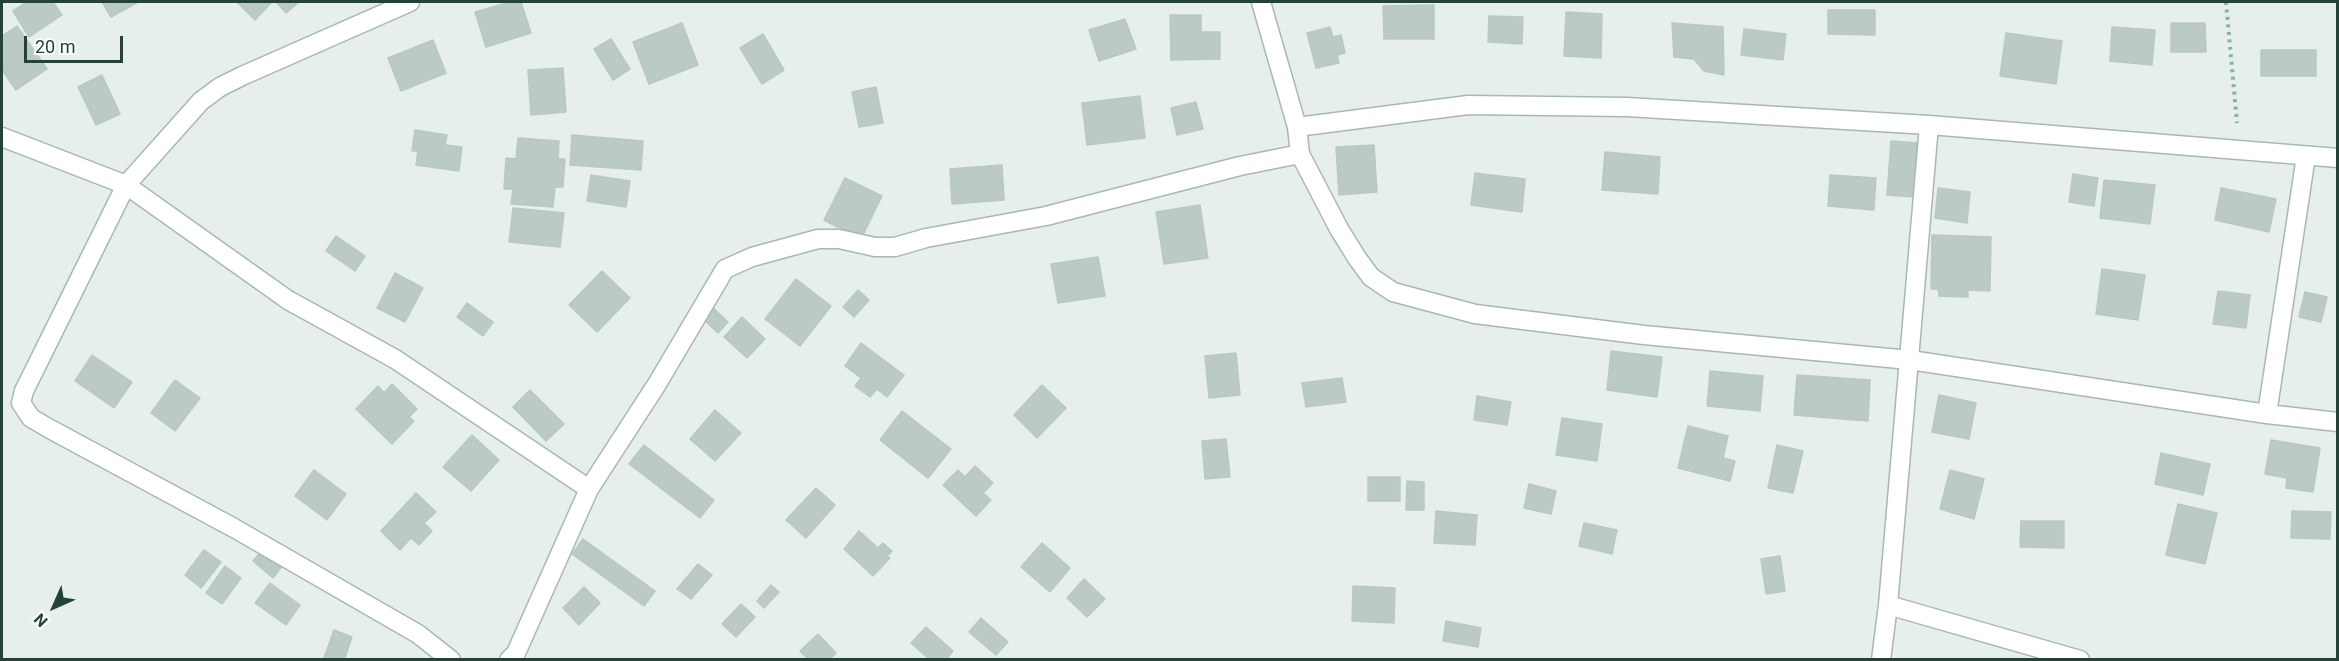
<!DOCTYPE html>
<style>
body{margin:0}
#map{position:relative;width:2339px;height:661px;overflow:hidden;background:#e6efeb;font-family:Roboto,sans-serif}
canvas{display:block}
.frame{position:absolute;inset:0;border:3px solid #24423a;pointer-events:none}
.north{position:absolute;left:24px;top:577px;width:60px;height:60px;-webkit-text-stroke:4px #f7fbf9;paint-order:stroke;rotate:225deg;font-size:16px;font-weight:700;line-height:24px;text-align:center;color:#24423a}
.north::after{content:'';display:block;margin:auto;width:21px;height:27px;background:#24423a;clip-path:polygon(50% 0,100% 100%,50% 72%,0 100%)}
.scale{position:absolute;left:24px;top:36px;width:99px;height:27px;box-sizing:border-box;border:3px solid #24423a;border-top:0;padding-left:8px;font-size:18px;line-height:21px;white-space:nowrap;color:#24423a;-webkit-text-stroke:4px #f7fbf9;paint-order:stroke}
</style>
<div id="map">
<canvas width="2339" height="661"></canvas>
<div class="frame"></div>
<div class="north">N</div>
<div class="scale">20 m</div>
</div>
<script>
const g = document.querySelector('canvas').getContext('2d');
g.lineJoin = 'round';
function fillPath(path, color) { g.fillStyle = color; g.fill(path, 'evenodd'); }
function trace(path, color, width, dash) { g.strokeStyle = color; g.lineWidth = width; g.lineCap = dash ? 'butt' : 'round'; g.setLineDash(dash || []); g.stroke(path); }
const building = new Path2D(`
 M27 2H53L62 15 29 37 13 11Z
 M102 2H138L111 17Z
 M237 2H272L255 20Z
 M276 2H299L286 13Z
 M510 2H521L531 33 486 47 475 12Z
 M1434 5V39H1384L1383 6Z
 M1828 10H1875V35L1828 34Z
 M1566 12 1602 14 1601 58 1564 56Z
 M1170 15H1201V32H1220V59L1171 60Z
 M1489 16 1523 17 1522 44 1488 42Z
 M1125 19 1136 49 1099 61 1089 30Z
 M682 23 698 65 649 84 633 42Z
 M1672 23 1723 27 1724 75 1704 71 1694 59 1674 57Z
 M2171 23H2205L2206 52H2171Z
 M17 26 47 69 16 90 2 70V36Z
 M1330 27 1333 37 1341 35 1345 53 1337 55 1339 63 1316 68 1307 33Z
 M2112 27 2155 30 2152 65 2110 61Z
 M1744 29 1786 34 1783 60 1741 55Z
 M2006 33 2062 41 2056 84 2000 76Z
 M763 34 784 70 762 84 740 48Z
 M611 39 630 69 613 80 594 49Z
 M433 40 446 73 401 91 388 58Z
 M2261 50H2316V76H2261Z
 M563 68 566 112 531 115 528 70Z
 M102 75 120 114 96 125 78 87Z
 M876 87 883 123 859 127 852 92Z
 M1140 96 1145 138 1087 145 1082 103Z
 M1196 102 1203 129 1177 135 1171 108Z
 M415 130 447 135 445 145 462 147 459 171 416 165 418 151H412Z
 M572 135 643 141 641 170 570 165Z
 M518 138 559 141 558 159H565L563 187H555L553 207 511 204 513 189H504L506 158 516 159Z
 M1891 141 1918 143 1915 197 1887 195Z
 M1374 145 1377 192 1339 195 1336 147Z
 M1605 152 1660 157 1658 194 1602 190Z
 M1002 165 1004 200 952 204 950 169Z
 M1475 173 1525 179 1522 212 1471 205Z
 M2073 174 2098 178 2094 206 2069 202Z
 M591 175 630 181 626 207 587 201Z
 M1830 175 1876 178 1874 210 1828 206Z
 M845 178 882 196 861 239 824 220Z
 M2104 180 2155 185 2150 224 2100 218Z
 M1938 188 1970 192 1967 223 1935 218Z
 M2221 188 2276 199 2269 232 2215 220Z
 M1200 205 1208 258 1164 264 1156 212Z
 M513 208 564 213 560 247 509 242Z
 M1932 235 1991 237 1990 291 1968 290V297L1939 296 1938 289H1931Z
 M336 236 365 256 355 271 326 251Z
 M1098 257 1105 296 1058 303 1051 264Z
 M2102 269 2145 275 2138 320 2096 314Z
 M602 271 630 298 597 332 569 305Z
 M395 273 423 288 405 322 377 308Z
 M796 279 831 306 800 346 765 319Z
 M858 290 869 300 854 317 843 307Z
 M2218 291 2250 295 2246 328 2213 324Z
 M2305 292 2327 297 2321 322 2299 317Z
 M467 303 493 322 483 336 457 317Z
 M708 303 728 322 718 333 698 314Z
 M742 317 765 339 747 358 724 337Z
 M861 343 904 375 887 397 877 389 870 397 855 386 861 378 845 366Z
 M1611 351 1662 357 1657 397 1607 390Z
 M1236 353 1240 395 1209 398 1205 356Z
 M92 355 132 382 114 408 75 381Z
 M1710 371 1763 376 1760 411 1707 406Z
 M1797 375 1870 380 1868 421 1794 415Z
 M1342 378 1346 402 1306 407 1302 383Z
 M175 380 200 398 175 431 151 413Z
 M392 384 417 409 409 417 414 421 392 444 356 409 378 386 384 393Z
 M1042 385 1066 408 1037 438 1014 415Z
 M530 390 564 424 546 441 513 407Z
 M1939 395 1976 403 1969 439 1932 432Z
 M1477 396 1511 402 1507 425 1474 420Z
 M715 410 741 433 715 461 690 439Z
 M902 411 951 449 928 478 880 440Z
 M1562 418 1602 424 1597 461 1556 455Z
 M1688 426 1728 436 1723 458 1735 461 1730 481 1678 468Z
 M472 435 499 460 471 491 443 467Z
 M1226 439 1230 477 1205 479 1202 441Z
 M2271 440 2320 448 2313 492 2286 488 2287 478 2265 474Z
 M644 445 714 500 700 518 629 464Z
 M1777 445 1803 451 1793 493 1768 488Z
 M2161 453 2210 464 2203 495 2155 484Z
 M975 466 993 483 983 493 991 500 976 516 943 485 958 470 965 477Z
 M314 470 346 494 327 520 295 496Z
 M1950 470 1984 479 1974 519 1940 509Z
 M1368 477H1400V501H1368Z
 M1407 481 1424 482V510H1406Z
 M1529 484 1556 491 1551 514 1524 508Z
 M816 488 835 505 806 538 786 520Z
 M416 493 436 512 424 523 432 531 419 545 411 538 400 550 381 531Z
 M2178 504 2217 513 2205 564 2166 555Z
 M1436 511 1477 515 1475 545 1434 543Z
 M2292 511 2331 512 2330 539 2291 538Z
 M2021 521H2064V548L2020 547Z
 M1584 523 1617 530 1612 554 1579 546Z
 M859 531 878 548 883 543 892 551 887 556 890 558 873 576 844 549Z
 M583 539 655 591 644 606 572 554Z
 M1042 543 1070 568 1050 592 1021 567Z
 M263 549 283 565 273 578 253 561Z
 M204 550 221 562 201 588 185 575Z
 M1780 556 1785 591 1766 594 1761 559Z
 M698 564 712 575 691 599 677 589Z
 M225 566 241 578 222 604 206 593Z
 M1084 579 1105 599 1087 617 1067 598Z
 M270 583 300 605 286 625 255 603Z
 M771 585 779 592 764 608 757 601Z
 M1353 586 1395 588 1394 623 1352 621Z
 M584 587 600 603 579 625 563 608Z
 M741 604 755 617 736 637 722 624Z
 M981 618 1008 642 996 655 969 632Z
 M1446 621 1481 628 1478 647 1443 641Z
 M926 627 953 651 946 660H930L911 643Z
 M334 630 352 637 344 660 324 658Z
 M818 634 836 653 829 660H809L800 651Z`);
fillPath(building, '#bbcac4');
trace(building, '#b8c9c2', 1.5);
const minor = new Path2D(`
 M410 2 242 76 220 87 201 101 126 185 24 391 21 403 31 418 50 429 234 528 418 634 451 660
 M1261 2 1297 127 1300 154 1339 229 1357 258 1371 277 1393 292 1475 314 1644 335 1910 360 2267 414 2338 422
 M1297 127 1468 105 1627 107 1929 125 2338 158
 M2 137 126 185 288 300 395 359 589 489
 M2267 414 2306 156
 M1888 605 2080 660
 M509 660 516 653 589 489 657 384 725 269 752 257 818 239H839L875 247H895L926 238 1046 216 1240 166 1300 154
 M1881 660 1888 605 1929 125`);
trace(minor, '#a8b8b2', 21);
trace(new Path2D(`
 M2226 2 2237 123`), '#86b3a5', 4, [3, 4.5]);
trace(minor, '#fff', 18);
</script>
